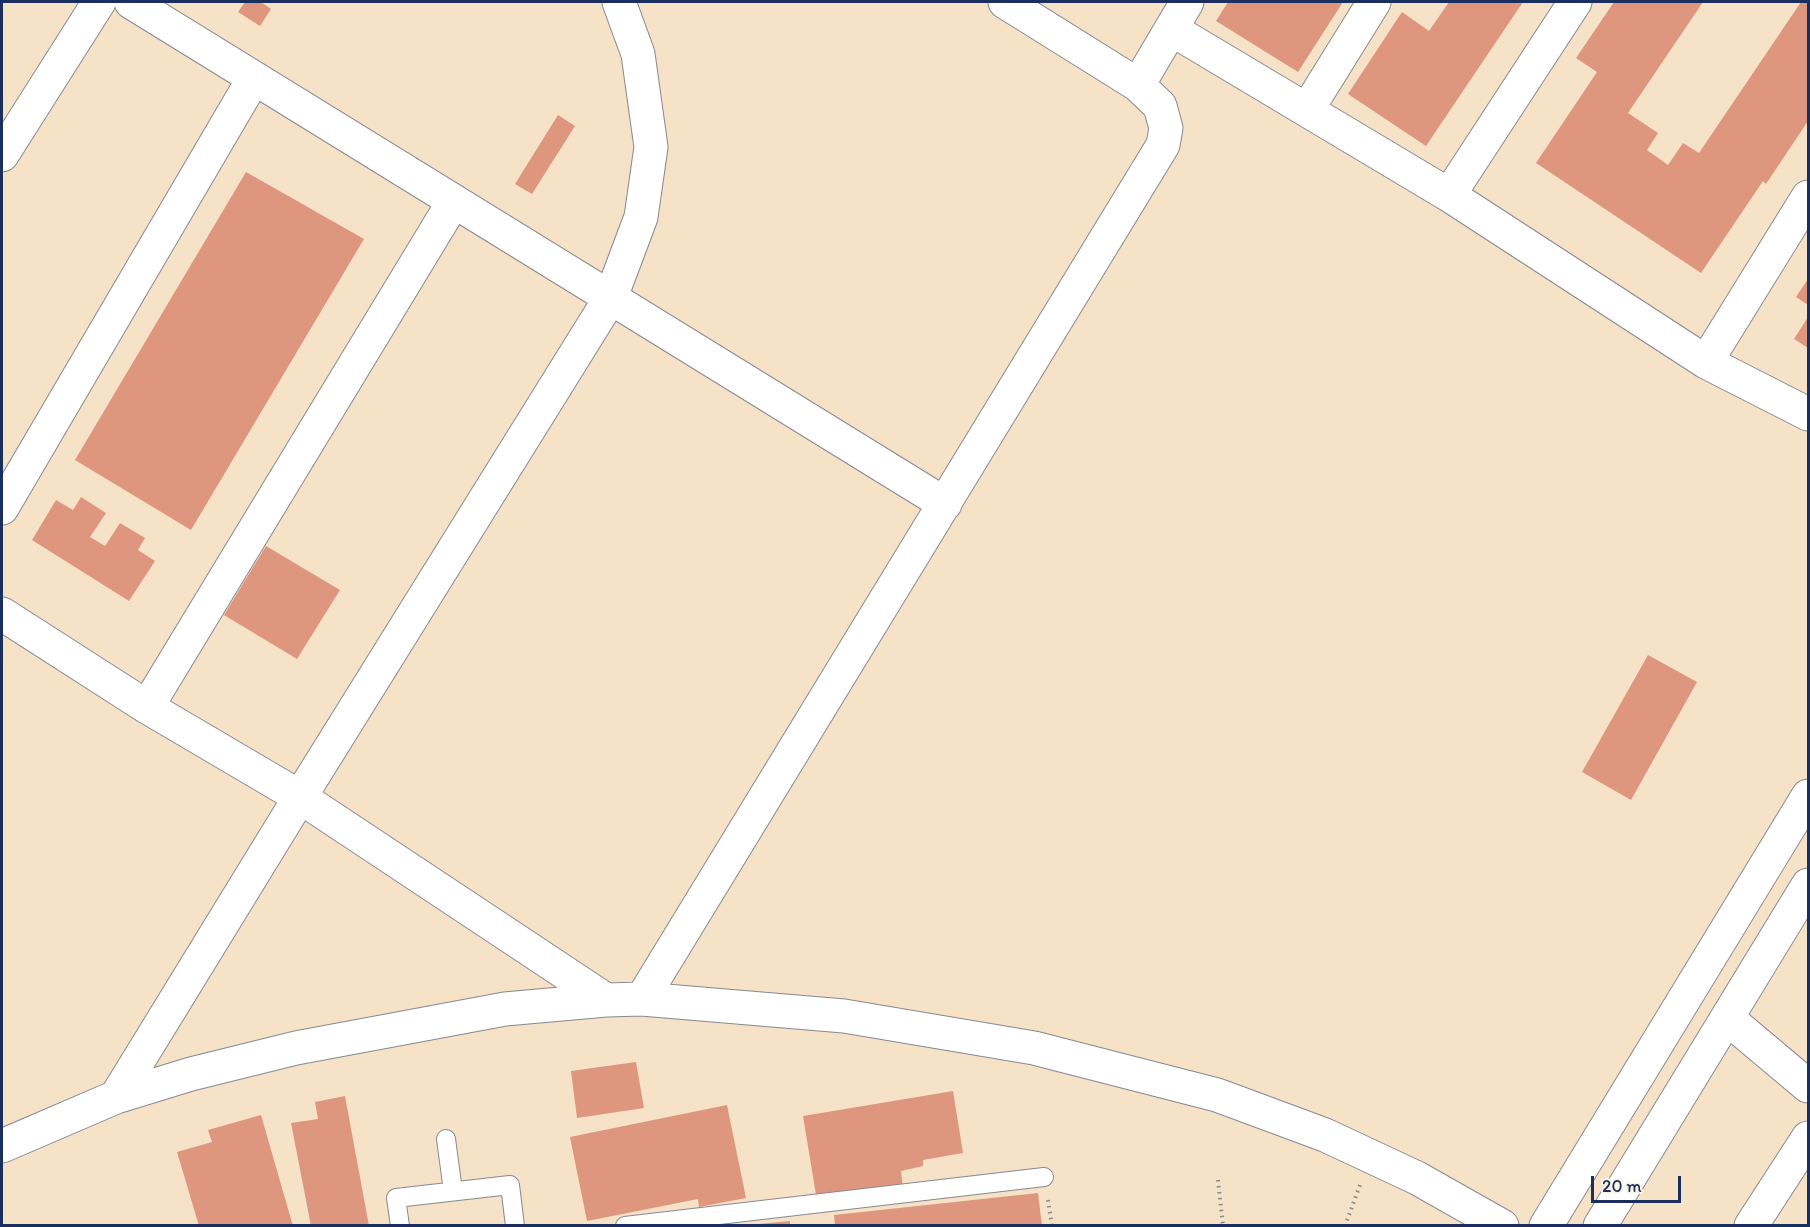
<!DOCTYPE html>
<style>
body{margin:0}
#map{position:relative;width:1810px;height:1227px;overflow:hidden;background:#f5e2c7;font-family:Itim,sans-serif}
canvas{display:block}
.frame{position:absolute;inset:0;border:3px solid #1b2f5e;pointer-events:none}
.scale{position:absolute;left:1591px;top:1176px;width:90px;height:27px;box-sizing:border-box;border:3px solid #1b2f5e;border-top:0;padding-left:8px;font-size:18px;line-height:21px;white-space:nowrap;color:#1b2f5e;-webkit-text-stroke:4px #fcf5e5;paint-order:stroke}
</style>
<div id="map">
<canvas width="1810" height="1227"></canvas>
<div class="frame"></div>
<div class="scale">20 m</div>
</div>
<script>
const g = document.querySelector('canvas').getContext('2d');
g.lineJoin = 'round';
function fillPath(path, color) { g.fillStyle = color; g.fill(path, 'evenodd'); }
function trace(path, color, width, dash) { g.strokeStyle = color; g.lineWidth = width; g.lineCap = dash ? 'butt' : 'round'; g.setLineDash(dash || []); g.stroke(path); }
fillPath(new Path2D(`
 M245 2H261L271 9 260 26 238 12Z
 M1228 2H1343L1298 72 1216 21Z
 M1449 2H1523L1426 146 1348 94 1402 12 1429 31Z
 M1614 2H1703L1628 113 1658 133 1647 150 1668 165 1683 143 1699 153 1801 2H1808V121L1766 184 1763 181 1701 273 1536 163 1597 72 1576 58Z
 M558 115 575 126 532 194 515 184Z
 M246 172 364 239 191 530 75 460Z
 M1808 279V305L1796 297Z
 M1808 317V348L1794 339Z
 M81 497 106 513 90 537 105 546 120 523 145 538 138 550 155 561 129 601 32 540 56 500 73 510Z
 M266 546 340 590 297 659 224 615Z
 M1648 655 1697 682 1631 800 1582 772Z
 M636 1062 644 1108 577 1118 571 1071Z
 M953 1091 963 1153 923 1160V1166L901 1171 903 1189 817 1201 803 1116Z
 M345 1096 369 1226H311L291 1123 318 1119 315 1102Z
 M727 1105 746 1198 699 1207 698 1199 587 1221 570 1137Z
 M261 1115 293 1226H199L177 1152 212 1142 208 1130Z
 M1038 1193 1042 1226H835L834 1215Z
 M790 1221V1226H759V1224Z`), '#df967e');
const service = new Path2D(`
 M446 1139 453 1191
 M400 1226 396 1198 510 1185 515 1226
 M625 1226 1044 1177`);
const minor = new Path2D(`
 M131 2 945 504
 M1171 29 1449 195 1706 362 1808 414
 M1138 85 1187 2
 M1307 110 1374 2
 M2 155 99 2
 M1449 195 1575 2
 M1706 362 1808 197
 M2 508 254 78
 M2 614 147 707 300 797 606 1000
 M147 707 454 201
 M642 999 1163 145 1166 128 1160 106 1138 85 1005 2
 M1727 1018 1808 1086
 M116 1097 300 797 611 297 641 217 651 147 638 54 619 2
 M2 1146 116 1097 191 1074 296 1048 505 1009 606 1000 642 999 844 1016 1034 1048 1217 1095 1325 1135 1417 1178 1502 1226
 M1546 1226 1808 796
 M1600 1226 1808 885
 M1751 1226 1808 1138`);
trace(service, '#888892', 20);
trace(minor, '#888892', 35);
trace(new Path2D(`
 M1218 1180 1223 1226
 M1048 1200 1052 1226
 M1345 1226 1360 1185`), '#888892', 4, [1.5, 4.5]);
trace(service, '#fff', 18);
trace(minor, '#fff', 33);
</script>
